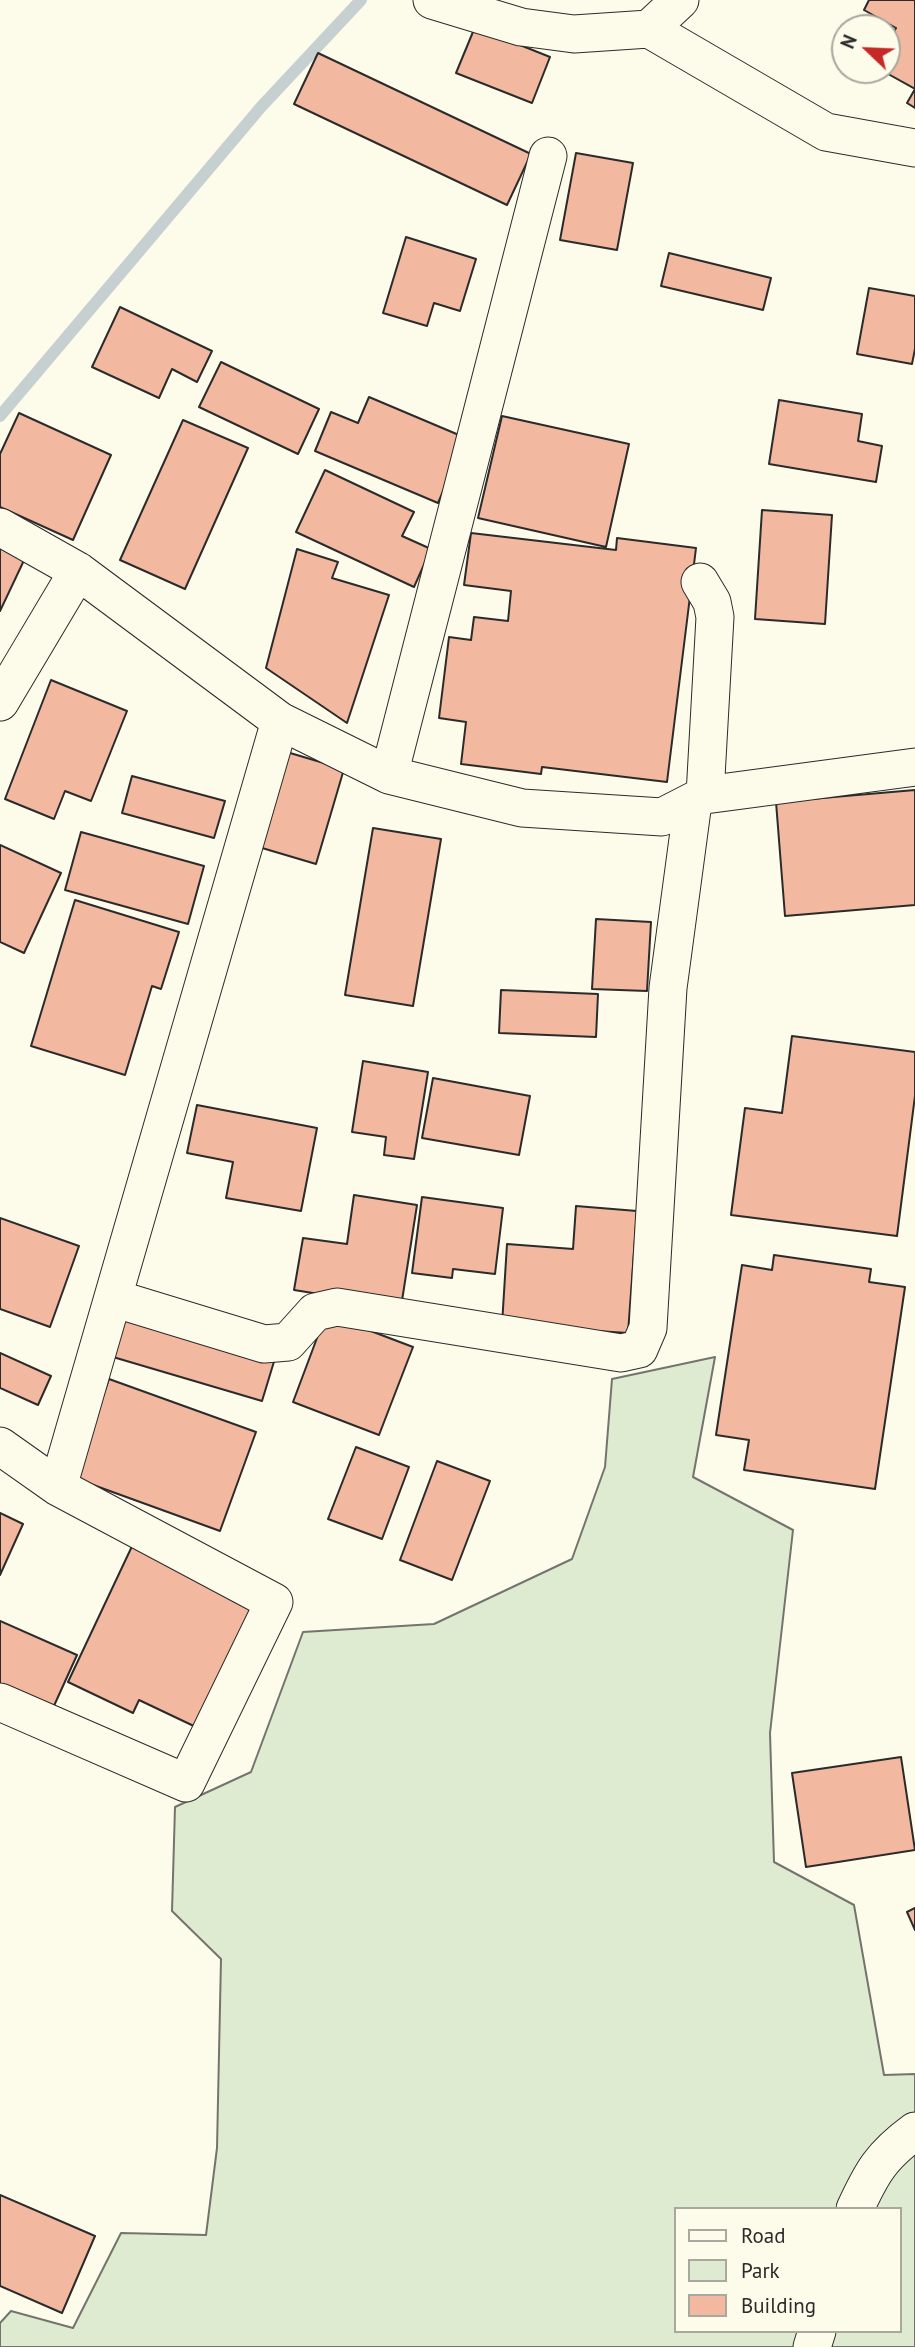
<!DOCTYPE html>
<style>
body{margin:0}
#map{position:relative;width:915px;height:2347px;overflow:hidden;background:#fdfbea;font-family:"PT Sans",sans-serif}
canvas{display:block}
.legend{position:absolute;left:674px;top:2207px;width:228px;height:126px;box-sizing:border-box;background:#fdfbea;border:2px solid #a9a89e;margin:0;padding:9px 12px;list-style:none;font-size:21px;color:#2b2b2b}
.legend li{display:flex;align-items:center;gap:14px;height:35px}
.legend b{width:35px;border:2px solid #a9a89e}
.north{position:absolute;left:831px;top:14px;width:70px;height:70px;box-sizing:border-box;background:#fdfbea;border:2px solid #a9a89e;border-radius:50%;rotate:293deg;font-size:19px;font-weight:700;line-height:28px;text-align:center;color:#2b2b2b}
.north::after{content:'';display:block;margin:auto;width:24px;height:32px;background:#c62828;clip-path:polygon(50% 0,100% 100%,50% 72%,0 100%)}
</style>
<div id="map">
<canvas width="915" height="2347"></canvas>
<ul class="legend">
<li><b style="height:9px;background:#fdfbea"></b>Road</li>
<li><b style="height:19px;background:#deebd1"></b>Park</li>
<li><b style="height:19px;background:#f2b8a0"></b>Building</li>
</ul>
<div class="north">N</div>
</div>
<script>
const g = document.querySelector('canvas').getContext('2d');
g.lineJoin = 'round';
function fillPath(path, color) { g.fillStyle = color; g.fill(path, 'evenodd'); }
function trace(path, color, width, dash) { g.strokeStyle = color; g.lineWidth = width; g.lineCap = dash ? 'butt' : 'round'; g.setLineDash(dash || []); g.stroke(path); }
const green = new Path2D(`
 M715 1357 693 1477 793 1530 770 1733 774 1862 854 1905 884 2075 915 2074V2347H0V2323L11 2311 73 2328 121 2233 206 2235 217 2148 221 1959 172 1911 175 1807 251 1772 303 1632 434 1624 572 1559 605 1467 612 1379ZM675 2209H899V2331H675Z`);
fillPath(green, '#deebd1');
trace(green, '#74746e', 2);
trace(new Path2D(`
 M0 416 261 107 361 0`), '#c7d0d0', 12);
const building = new Path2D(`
 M869 0H915V108L907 103 915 89 881 70H887V45L896 28 864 10Z
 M475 27 550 57 532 103 456 73Z
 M318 53 531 154 507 205 294 104Z
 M576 153 633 163 617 250 560 240Z
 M406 237 476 259 460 311 434 303 427 326 383 313Z
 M669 253 771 278 763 310 661 286Z
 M869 288 915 296V349L912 364 857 354Z
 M120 307 212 351 197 382 172 369 159 398 92 367Z
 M221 362 319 409 298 454 199 407Z
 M369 397 466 438 438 503 315 451 331 412 358 423Z
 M779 400 862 414 858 441 882 446 876 482 769 464Z
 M19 413 111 455 73 540 0 507V454Z
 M502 416 629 444 606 547 478 518Z
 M183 420 248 448 185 589 120 560Z
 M325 470 414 512 402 536 431 549 414 587 296 532Z
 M762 510 832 515 825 624 755 619Z
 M471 533 616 550 617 538 696 548 667 782 542 767 541 774 461 764 466 722 439 718 449 637 471 640 474 617 508 621 511 591 464 585Z
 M0 542 27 554 0 611Z
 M297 549 338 562 332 578 389 595 347 723 266 668Z
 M51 680 127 711 91 801 65 791 54 819 5 799Z
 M280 750 344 769 316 864 252 845Z
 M132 776 225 801 214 838 122 813Z
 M915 790V905L785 916 776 802Z
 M373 828 441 839 413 1006 345 995Z
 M81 832 204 866 188 924 65 890Z
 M0 845 61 873 24 953 0 942Z
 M75 900 179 932 161 989 152 986 125 1075 31 1046Z
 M596 919 651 922 647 991 592 989Z
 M501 990 598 994 596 1037 499 1033Z
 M792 1036 915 1052V1096L897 1236 731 1215 745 1108 782 1113Z
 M363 1061 428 1072 414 1159 384 1155 386 1137 352 1132Z
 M433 1078 530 1096 519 1155 422 1138Z
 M197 1105 317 1128 301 1211 226 1198 233 1162 187 1153Z
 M354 1195 417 1205 401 1307 294 1290 303 1238 347 1244Z
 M422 1197 503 1208 495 1274 453 1269 452 1278 412 1273Z
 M576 1206 637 1211 628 1333 502 1325 507 1244 573 1249Z
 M0 1218 79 1246 50 1327 0 1309Z
 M774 1255 871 1269 869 1282 905 1287 875 1489 744 1470 749 1440 716 1435 742 1265 772 1270Z
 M127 1311 276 1355 262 1401 113 1357Z
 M326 1314 413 1347 379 1435 293 1402Z
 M0 1353 51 1376 38 1405 0 1388Z
 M109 1379 256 1432 220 1531 74 1478Z
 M356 1447 409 1467 382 1539 328 1519Z
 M437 1461 490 1481 452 1580 400 1560Z
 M0 1513 23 1524 0 1575Z
 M134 1542 258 1601 198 1728 139 1700 133 1713 68 1682Z
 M0 1621 77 1655 53 1708 0 1684Z
 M901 1757 915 1850 806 1867 792 1773Z
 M915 1908V1930L907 1912Z
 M0 2195 95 2236 62 2313 0 2286Z`);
fillPath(building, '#f2b8a0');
trace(building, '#2b2b2b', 2);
const minor = new Path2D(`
 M432 0 521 27 574 34 649 29
 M680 0 649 29 826 132 915 148
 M0 527 78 571 280 721 389 775 522 808 662 817 705 795 915 767
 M700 582 712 602 715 617 705 795
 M0 702 78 571
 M389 775 548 156
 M113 1298 264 1344 288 1342 315 1312 337 1307 621 1353 639 1349 648 1328 668 988 693 802
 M0 1446 58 1487 274 1602 186 1783 0 1702
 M58 1487 280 721
 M855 2209C872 2172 881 2156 915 2131
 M812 2347 817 2331`);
trace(minor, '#2b2b2b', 39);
trace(minor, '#fdfbea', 37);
</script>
